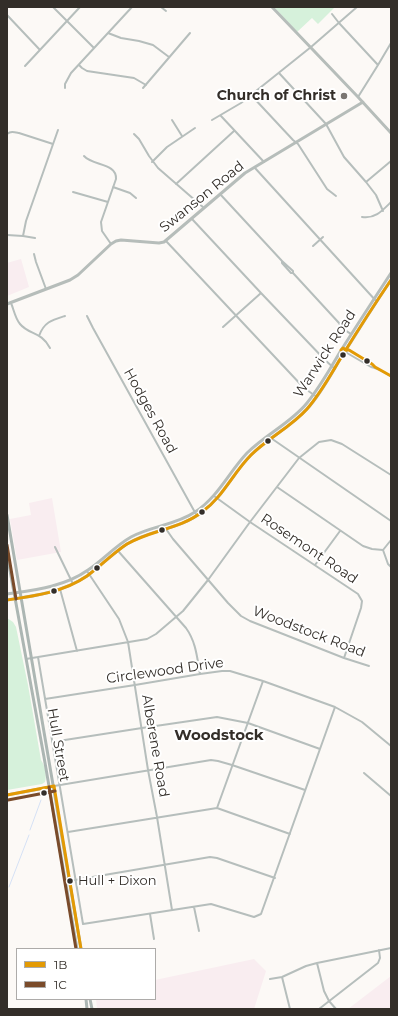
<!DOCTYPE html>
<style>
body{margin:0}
#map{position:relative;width:398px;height:1016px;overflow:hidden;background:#fcf9f6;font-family:Montserrat,sans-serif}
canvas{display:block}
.frame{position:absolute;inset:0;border:8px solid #332e29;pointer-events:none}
.legend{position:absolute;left:16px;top:948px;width:140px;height:52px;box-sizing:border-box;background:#fff;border:1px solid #adaba9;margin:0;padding:5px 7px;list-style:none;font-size:12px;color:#332e29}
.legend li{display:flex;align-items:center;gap:8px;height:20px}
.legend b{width:20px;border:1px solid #adaba9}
</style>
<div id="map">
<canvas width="398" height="1016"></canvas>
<div class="frame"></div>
<ul class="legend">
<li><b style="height:5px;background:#e39a04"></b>1B</li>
<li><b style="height:5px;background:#7a4b2a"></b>1C</li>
</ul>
</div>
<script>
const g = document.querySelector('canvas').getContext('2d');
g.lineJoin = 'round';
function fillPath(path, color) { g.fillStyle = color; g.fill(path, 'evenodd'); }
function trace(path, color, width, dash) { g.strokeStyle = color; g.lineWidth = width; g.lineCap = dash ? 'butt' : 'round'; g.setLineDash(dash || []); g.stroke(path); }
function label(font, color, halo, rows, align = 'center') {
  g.font = font + ' Montserrat,sans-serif'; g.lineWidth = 4; g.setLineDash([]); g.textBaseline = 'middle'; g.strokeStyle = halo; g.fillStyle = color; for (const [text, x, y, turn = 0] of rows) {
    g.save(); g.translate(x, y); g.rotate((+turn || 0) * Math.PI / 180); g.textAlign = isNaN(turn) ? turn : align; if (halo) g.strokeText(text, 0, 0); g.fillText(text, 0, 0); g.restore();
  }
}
fillPath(new Path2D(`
 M21 259 29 287 7 296V263Z
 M52 498 61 552 17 560 10 519 31 515 29 503Z
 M254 959 266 971 254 1009H97L96 999H155V980Z
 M391 976V1009H348Z`), '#f9edf0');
fillPath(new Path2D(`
 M274 7H335L318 24 312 18 297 32Z
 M7 618 13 622 16 627 28 685 41 760C45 765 47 777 45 782L42 784 7 790Z`), '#d6f1db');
trace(new Path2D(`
 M30 830 41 800
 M9 887 29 835`), '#d5e1f5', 1);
trace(new Path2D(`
 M53 7 94 48
 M161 7 166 11
 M332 14 339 23 378 65
 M7 15 40 50
 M108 33 121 38 139 41 153 45 169 57
 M79 65 82 68 87 71 134 78 146 85
 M25 66 80 7
 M279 73 326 124 344 157 366 182 376 195 383 211
 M65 88V84L71 73 132 7
 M143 88 190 33
 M251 95 293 140 298 144 327 189 336 196
 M358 97 378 65 391 43
 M221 116 264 162
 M172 120 182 136
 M212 120 241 103 311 47 357 7
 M7 134C11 131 14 132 19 133L53 144
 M134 134 139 139 149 156 158 168 204 208
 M84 156C93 166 117 163 116 179L101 222 102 231 111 244
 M152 162 167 147 195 128
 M255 168 377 302
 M366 182 391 161
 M176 184 234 131
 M113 187 130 193 136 198
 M73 192 108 202
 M220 194 282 261 293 271V273L339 323C341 329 347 331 351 334
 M362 217C375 219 382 211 391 202
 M192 219 261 293 325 360 335 369
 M7 235 23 236 35 238
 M23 236 26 221 58 130
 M166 241 304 388 317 397
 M313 246 323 237
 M34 254 36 262 46 289
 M282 261V263L291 273H292
 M11 303C14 310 15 318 20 324 29 335 41 331 50 348
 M87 316 93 328 197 516
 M339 323 341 324 345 329
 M223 327 261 293
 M39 336C44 322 52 320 65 316
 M346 350 347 353 371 367C378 368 385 373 391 376
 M346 350H349L372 364 375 367
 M268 436 391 521
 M277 487 363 546 372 549 383 550
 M214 496 250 522 358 594 362 601 361 608 344 658
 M166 529 173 539 228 603 241 616 250 621 344 658 369 666
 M55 547 73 584
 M119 550V552L186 628C196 642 197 657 200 674
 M383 550 388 564 391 567
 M383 550 391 540
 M315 565 340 531
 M87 571 119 619 128 642 148 770 157 817 172 910
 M60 589 77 651
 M38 657 83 924 211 904 254 917 261 914 335 707
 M26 659 147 639 156 634 183 611 208 580 250 522 299 458 319 442 331 440 342 444 391 475
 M45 699 135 685 200 674 222 671H230L263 681 335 707 362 722 391 746
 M52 742 142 728 217 717 248 723 320 749
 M364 773 391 796
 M54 786 211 760 218 761 232 765 305 790
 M217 808 263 681
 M68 832 217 808 290 834
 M75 880 210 857 217 858 275 878
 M194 907 199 931
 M150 914 154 939
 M317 963 324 991 329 1001 336 1009
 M282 977 290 1009
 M270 979 282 977 306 966 317 963 391 948
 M319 1009 378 963 380 958 379 950`), '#b6bebc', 2);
trace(new Path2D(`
 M272 7 358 97 391 133
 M7 304 70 280 78 275 111 244 116 241 121 240 159 243 164 242 245 173 363 102
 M7 594C34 590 64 587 88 570 103 560 115 546 131 537 151 526 176 525 195 512 218 497 229 472 247 453 266 434 291 423 307 403 320 387 330 369 340 352 357 325 374 299 391 273
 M7 600C35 596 63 592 87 576 101 566 113 553 127 544 151 529 179 530 202 512 223 497 233 473 251 455 268 438 291 427 307 409 321 394 331 374 342 356 358 331 374 305 391 280
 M7 795 50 787`), '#b6bdba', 3);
trace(new Path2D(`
 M7 515 81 949
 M7 554 44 757 77 949
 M86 999 87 1009
 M90 999 92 1009`), '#acb6b3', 3);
trace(new Path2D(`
 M341 350 343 348 346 350H349L372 364 375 367 391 376
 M7 600C35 596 64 592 87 576 101 566 113 553 127 544 151 530 180 529 202 512 223 497 233 473 251 455 268 438 291 427 307 409 321 393 331 374 342 356 358 330 374 305 391 280
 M7 795 54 786 81 949`), '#e39a04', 3);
trace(new Path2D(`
 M7 545 16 599
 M49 787 76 949
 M8 800 55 791`), '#7a4b2a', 3);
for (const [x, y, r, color] of [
 [344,96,4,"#797571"],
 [343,355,3.5,"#332e29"],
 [367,361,3.5,"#332e29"],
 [268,441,3.5,"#332e29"],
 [202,512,3.5,"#332e29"],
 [162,530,3.5,"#332e29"],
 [97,568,3.5,"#332e29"],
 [54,591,3.5,"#332e29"],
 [44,793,3.5,"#332e29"],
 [70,881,3.5,"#332e29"]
]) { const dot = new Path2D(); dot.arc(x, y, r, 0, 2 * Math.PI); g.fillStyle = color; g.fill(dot); trace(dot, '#fff', 1.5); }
label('13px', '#332e29', '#fff', [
 ["Hull + Dixon",78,881]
], 'left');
label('bold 14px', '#332e29', '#fff', [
 ["Church of Christ",336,96]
], 'right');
label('14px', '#332e29', '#fff', [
 ["Swanson Road",202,197,-39],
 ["Warwick Road",325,354,-57],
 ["Hodges Road",150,411,61],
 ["Rosemont Road",309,549,34],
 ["Woodstock Road",309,632,21],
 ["Circlewood Drive",165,671,-8],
 ["Hull Street",58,745,80],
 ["Alberene Road",155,746,80]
]);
label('bold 15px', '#332e29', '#fff', [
 ["Woodstock",219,736]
]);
</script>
